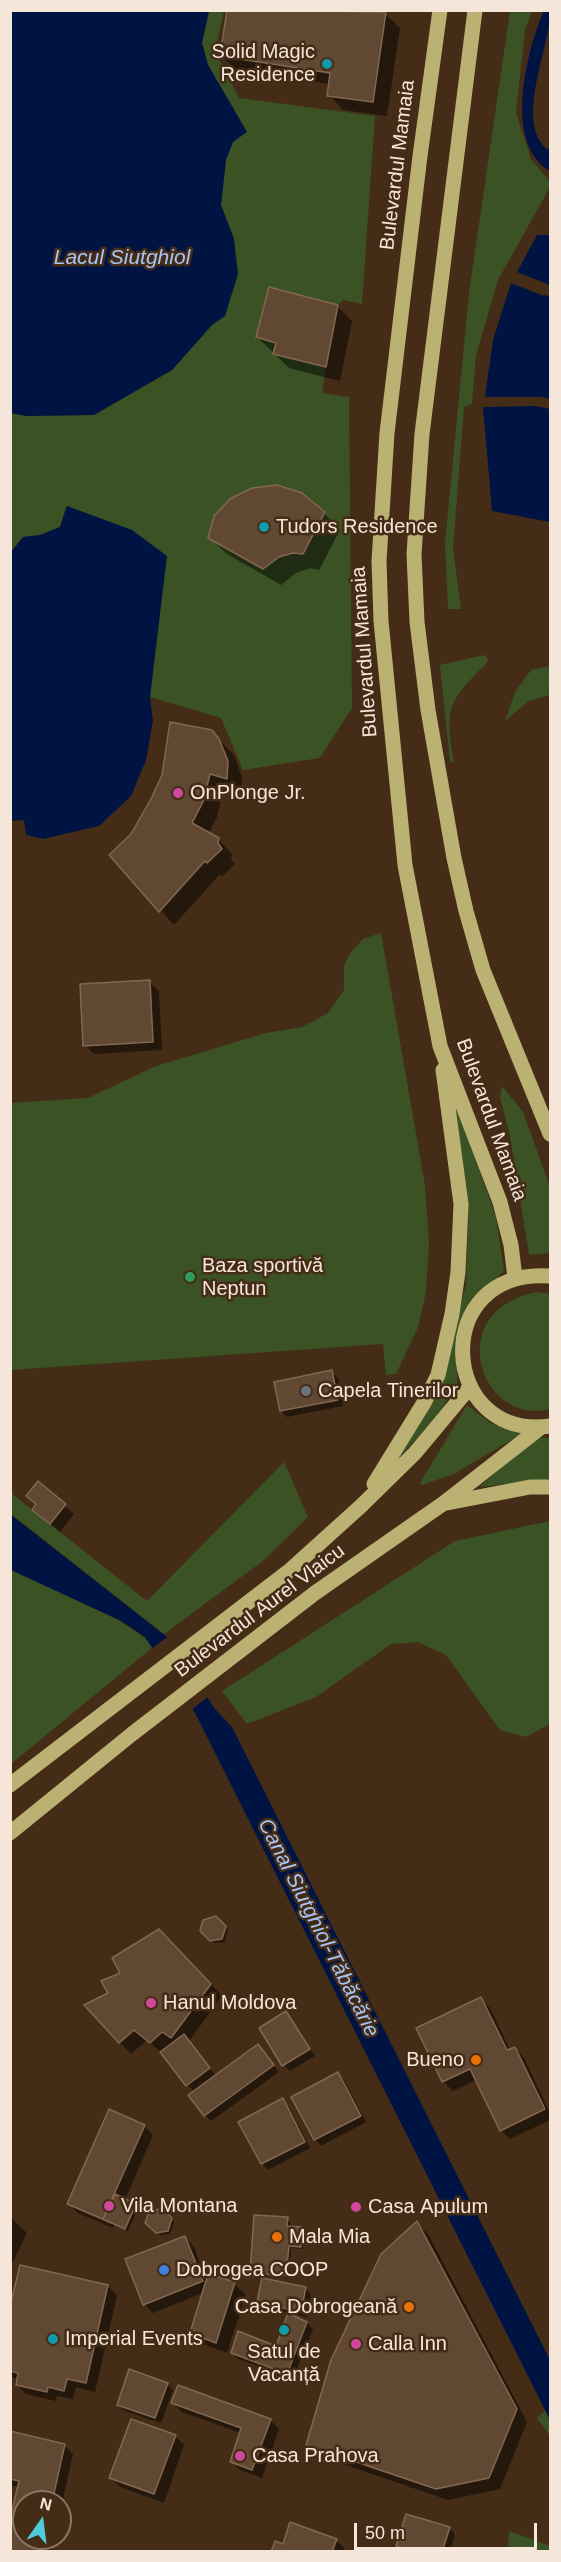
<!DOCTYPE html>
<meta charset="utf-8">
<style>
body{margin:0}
#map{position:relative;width:561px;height:2562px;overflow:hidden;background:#442c17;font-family:Helvetica,sans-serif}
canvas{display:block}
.frame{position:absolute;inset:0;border:12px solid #f6e6d9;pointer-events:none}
.north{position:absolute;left:12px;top:2490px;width:60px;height:60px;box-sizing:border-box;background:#442c17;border:2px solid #8b7665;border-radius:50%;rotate:14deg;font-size:16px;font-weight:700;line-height:24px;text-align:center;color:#f6e6d9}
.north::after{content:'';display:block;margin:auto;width:21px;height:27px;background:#52cbd9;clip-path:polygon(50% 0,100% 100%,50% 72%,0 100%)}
.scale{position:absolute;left:354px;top:2523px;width:183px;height:27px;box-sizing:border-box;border:3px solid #f6e6d9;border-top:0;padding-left:8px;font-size:18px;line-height:21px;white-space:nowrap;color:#f6e6d9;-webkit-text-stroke:4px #442c17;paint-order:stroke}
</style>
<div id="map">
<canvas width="561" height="2562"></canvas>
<div class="frame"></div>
<div class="north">N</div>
<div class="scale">50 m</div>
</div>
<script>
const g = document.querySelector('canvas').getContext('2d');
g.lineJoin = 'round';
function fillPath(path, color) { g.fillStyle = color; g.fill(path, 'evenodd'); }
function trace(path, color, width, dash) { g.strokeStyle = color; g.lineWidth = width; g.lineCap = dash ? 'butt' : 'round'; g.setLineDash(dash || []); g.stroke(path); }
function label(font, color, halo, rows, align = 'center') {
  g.font = font + ' Helvetica,sans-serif'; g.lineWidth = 5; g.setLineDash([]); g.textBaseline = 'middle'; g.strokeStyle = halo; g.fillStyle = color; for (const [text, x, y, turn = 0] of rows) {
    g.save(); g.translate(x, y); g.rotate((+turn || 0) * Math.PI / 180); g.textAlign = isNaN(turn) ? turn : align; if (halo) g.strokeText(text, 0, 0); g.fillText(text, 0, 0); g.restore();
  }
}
fillPath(new Path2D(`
 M209 11H224L215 51 239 98 375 116 362 304 343 300 338 305 269 287 256 337 276 343 274 354 326 367 322 393 349 397 352 708 320 758 243 770 221 718 150 697 166 556 66 506 60 527 40 535 23 537 11 552V413L26 416 94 415 172 370 212 325 225 316 234 239 221 205 226 160 233 141 247 132 208 65 202 43Z
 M510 11H532L525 30 516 113 531 159 550 182V187L498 280 476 355 472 404 464 407 453 549 461 609H448L445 543 469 293Z
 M485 655 488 660 486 664C447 702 445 709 454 762H450L440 665Z
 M550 666V695L529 701 505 721 515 692 531 670Z
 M381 933 425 1185 429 1243 426 1292 418 1327 396 1374 386 1375 383 1344 11 1370V1103L88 1098 156 1066 266 1033 302 1027 328 1013 344 990V966L350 953 363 939Z
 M502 1086 523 1112 550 1187V1253L529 1255 510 1136 500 1097Z
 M453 1096 496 1217 504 1271 471 1299 458 1331 457 1386 436 1417 390 1468 454 1325 466 1286 468 1219Z
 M537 1292 550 1294V1409C480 1427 441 1310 537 1292Z
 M467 1405 492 1424 523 1433 454 1474 422 1485 420 1483Z
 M535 1438H550V1479L479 1487Z
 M284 1462 308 1517 263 1561 164 1634 11 1514V1493L147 1601Z
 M550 1521V1724L526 1737 500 1730 446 1655 418 1642 391 1644 316 1697 247 1724 222 1691 455 1541Z
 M11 1570C49 1588 128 1616 153 1647L11 1764Z
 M550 2406V2436L537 2418Z
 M509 2531 550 2546V2551H508Z`), '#3b5225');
fillPath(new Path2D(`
 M11 10 209 11 202 43 208 65 247 132 233 142 226 160 221 205 234 239 238 274 225 316 212 325 172 370 94 415 26 416 11 413Z
 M544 10 550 11C551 47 513 122 548 150L550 144V171C503 144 526 52 544 10Z
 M537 235H550V285L517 272Z
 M511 283 541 295 550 296V399L541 397H485L493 340Z
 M536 406 550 409V522L492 511 483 407Z
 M67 506 132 530 167 556 150 697 153 721 146 760 131 796 99 826 43 839 26 835 24 820 11 821V552L23 537 40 535 60 527Z
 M10 1514 167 1637 215 1709 232 1727 550 2360V2420L195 1713 145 1637 121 1621 11 1570Z`), '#001444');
fillPath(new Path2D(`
 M170 1635 210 1695 190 1711 151 1649Z`), '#442c17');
fillPath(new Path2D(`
 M228 10H364L385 14 400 28 387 116 343 110 329 95 330 84 236 70 221 55Z
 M337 306 352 321 340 381 289 368 257 337Z
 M324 513 340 530 319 570 310 568 296 573 281 585 227 554 210 538Z
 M211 732 234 755 242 777 241 793 224 788 217 817 208 834 218 839 232 854 231 859 235 864 222 877 220 874 174 925 111 855 132 834Z
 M149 982 159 991 162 1050 94 1054 85 1045Z
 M331 1372 338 1378 343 1406 287 1417 281 1411Z
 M39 1484 74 1514 60 1532 34 1510 37 1505 28 1496Z
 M215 1917 228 1930 225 1942 214 1943 201 1931Z
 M171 1942 222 1996 189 2041 216 2076 258 2046 279 2072 211 2121 205 2115 194 2092 163 2054 147 2040 131 2054 120 2042 110 1994 122 1974Z
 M481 1999 490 2008 510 2050 515 2048 524 2058 550 2113V2120L510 2139 501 2130 476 2080 453 2091 443 2081 418 2028Z
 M286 2013 315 2056 290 2071 284 2065Z
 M338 2074 344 2080 366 2122 321 2146 315 2139Z
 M283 2100 289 2107 310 2148 268 2170 262 2163Z
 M144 2126 153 2135 125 2200 138 2208 128 2231 114 2225 113 2228 78 2213 69 2204ZM78 2207 111 2221 110 2224 78 2210Z
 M161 2209 174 2222 170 2234 160 2235 147 2223Z
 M10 2217 27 2233 10 2268Z
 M287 2219 290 2222V2228L301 2229 304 2232 303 2249 291 2248 289 2278 254 2275 251 2272Z
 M417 2223 428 2234 527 2422 500 2489 448 2500 320 2456 308 2444Z
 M185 2237 194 2247 207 2281 234 2284 246 2295 227 2353 203 2344 191 2333 203 2293 153 2313 144 2304Z
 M21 2267 108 2286 117 2296 95 2392 76 2387 73 2399 57 2396 56 2401 26 2394 17 2385 19 2379 10 2377V2313Z
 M305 2288 311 2294 307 2317 265 2308 259 2302Z
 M307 2323 313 2329 293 2379 238 2359 232 2353 276 2348Z
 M167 2384 173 2390 161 2423 125 2411 118 2404Z
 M173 2403 270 2420 279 2429 262 2478 240 2470 231 2461 241 2433 182 2412Z
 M10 2433 64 2445 73 2454 60 2513V2502H24V2538H54L51 2552H10L19 2487 10 2485Z
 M175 2436 184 2445 164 2503 120 2487 111 2478Z
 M449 2528 455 2534 450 2552H403L398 2546Z
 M336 2540 345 2549 344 2552H273L283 2546Z`), '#0007');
const building = new Path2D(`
 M227 10 386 12 373 102 327 96 330 73 220 56Z
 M269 287 338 305 326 367 273 354 276 343 256 337Z
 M277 485 302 493 325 512 303 554 293 553 279 557 263 569 208 538 214 516 230 499 252 488Z
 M170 722 212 730 219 739 228 761 227 779 210 774 203 802 192 823 219 838 218 843 222 849 207 863 205 861 159 912 109 855 131 834 151 799 162 775Z
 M150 980 153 1042 83 1046 80 984Z
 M332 1370 338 1400 280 1411 274 1382Z
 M38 1481 66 1504 50 1524 32 1510 36 1504 26 1496Z
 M216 1916 226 1926 222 1939 210 1941 200 1931 203 1920Z
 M159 1929 211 1984 171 2038 162 2032 150 2043 134 2030 119 2043 84 2005 108 1993 101 1981 120 1973 112 1958Z
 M481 1997 507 2050 515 2047 545 2109 500 2131 470 2069 442 2082 416 2028Z
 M286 2011 310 2049 282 2066 259 2028Z
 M184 2034 210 2068 186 2086 160 2052Z
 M258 2044 274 2065 204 2116 188 2095Z
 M338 2072 361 2116 314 2140 291 2097Z
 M283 2098 305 2142 261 2164 238 2122Z
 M109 2109 145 2125 103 2219 67 2204Z
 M115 2194 136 2204 125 2229 103 2219Z
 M162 2208 172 2218 168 2231 156 2233 145 2223 149 2212Z
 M254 2215 288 2217 287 2226 302 2227 301 2247 289 2246 286 2276 250 2273Z
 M417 2221 517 2409 489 2478 436 2489 306 2445 331 2360 381 2254Z
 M185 2236 203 2281 143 2305 125 2259Z
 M20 2265 108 2285 86 2383 67 2379 64 2391 48 2387 47 2392 16 2385 18 2373 10 2371V2306Z
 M208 2274 235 2282 216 2343 190 2333Z
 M262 2278 306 2287 301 2312 257 2302Z
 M288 2313 307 2322 287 2374 231 2353 238 2331 276 2346Z
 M129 2369 168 2383 155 2418 117 2405Z
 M178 2385 271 2419 252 2470 230 2462 241 2428 171 2403Z
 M131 2419 176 2435 154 2494 109 2478Z
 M10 2431 65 2444 52 2502H24V2538H44L40 2552H10V2519L19 2481 10 2479Z
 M406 2514 450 2527 442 2552H414L396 2546Z
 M290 2522 337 2539 332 2552H271L275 2541 283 2544Z`);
fillPath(building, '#614832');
trace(building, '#836851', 1.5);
trace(new Path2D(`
 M440 10 420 156 387 433 379 561 381 621 405 865 440 1046 500 1202 511 1245 515 1278
 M475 10 422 434 414 554 417 622 428 710 454 858 466 911 483 970 550 1134
 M550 1276C429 1267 438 1441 550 1426
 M374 1484 425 1401 438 1375 452 1314 458 1272 461 1204 443 1070
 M447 1503 530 1487H550
 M10 1785 289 1571 361 1506 415 1453 470 1387
 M10 1833 132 1734 315 1593 444 1503 540 1428`), '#bab173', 15);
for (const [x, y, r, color] of [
 [327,64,6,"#0f9aa8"],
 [264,527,6,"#0f9aa8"],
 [178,793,6,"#d1479c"],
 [190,1277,6,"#2e9e5b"],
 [306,1391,6,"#6b7280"],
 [151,2003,6,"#d1479c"],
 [476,2060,6,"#e8710a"],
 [109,2206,6,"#d1479c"],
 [356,2207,6,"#d1479c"],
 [277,2237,6,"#e8710a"],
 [164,2270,6,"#3f7fe0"],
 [409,2307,6,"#e8710a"],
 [284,2330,6,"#0f9aa8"],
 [53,2339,6,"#0f9aa8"],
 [356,2344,6,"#d1479c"],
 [240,2456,6,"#d1479c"]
]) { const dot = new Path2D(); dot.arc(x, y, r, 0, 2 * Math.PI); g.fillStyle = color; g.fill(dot); trace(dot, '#442c17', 2); }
label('20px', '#f6e6d9', '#442c17', [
 ["Solid Magic",315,52,"right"],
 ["Residence",315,75,"right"],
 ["Tudors Residence",276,527],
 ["OnPlonge Jr.",190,793],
 ["Baza sportivă",202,1266],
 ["Neptun",202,1289],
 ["Capela Tinerilor",318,1391],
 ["Hanul Moldova",163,2003],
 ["Bueno",464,2060,"right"],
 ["Vila Montana",121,2206],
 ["Casa Apulum",368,2207],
 ["Mala Mia",289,2237],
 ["Dobrogea COOP",176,2270],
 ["Casa Dobrogeană",397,2307,"right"],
 ["Imperial Events",65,2339],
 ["Calla Inn",368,2344],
 ["Satul de",284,2352,"center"],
 ["Vacanță",284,2375,"center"],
 ["Casa Prahova",252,2456]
], 'left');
label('20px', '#f6e6d9', '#442c17', [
 ["Bulevardul Mamaia",398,165,-83],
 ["Bulevardul Mamaia",365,652,-94],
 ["Bulevardul Mamaia",491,1120,70],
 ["Bulevardul Aurel Vlaicu",260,1611,-37]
]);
label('italic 21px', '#a7c5f6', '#442c17', [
 ["Lacul Siutghiol",122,258],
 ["Canal Siutghiol-Tăbăcărie",318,1928,63]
]);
</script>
